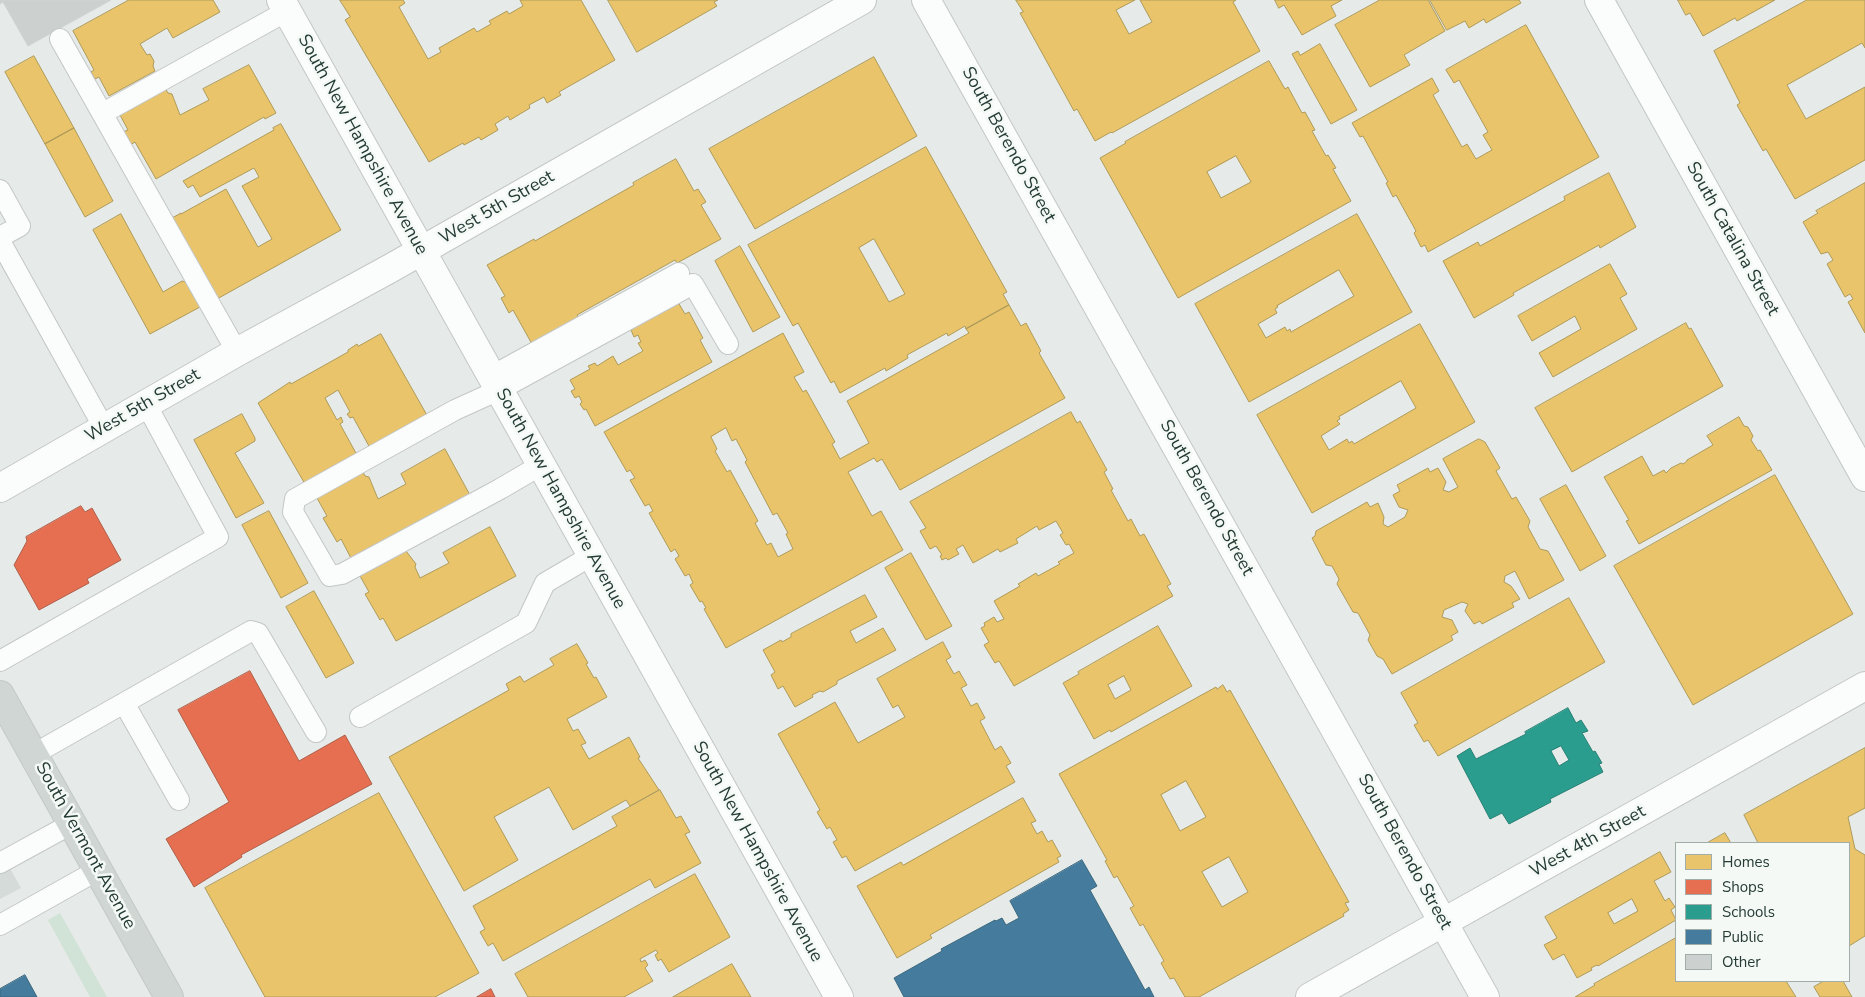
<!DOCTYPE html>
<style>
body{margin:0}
#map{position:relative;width:1865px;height:997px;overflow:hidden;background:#e6eae8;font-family:"Nunito Sans",sans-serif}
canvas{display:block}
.legend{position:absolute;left:1675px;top:842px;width:175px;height:140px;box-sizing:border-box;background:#f4f9f6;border:1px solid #a1ada9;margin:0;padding:6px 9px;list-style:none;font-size:15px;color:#253b36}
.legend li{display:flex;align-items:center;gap:10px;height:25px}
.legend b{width:25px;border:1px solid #a1ada9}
</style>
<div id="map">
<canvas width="1865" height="997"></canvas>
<ul class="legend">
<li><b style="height:14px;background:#e9c46a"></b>Homes</li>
<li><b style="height:14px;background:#e76f51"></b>Shops</li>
<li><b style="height:14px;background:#2a9d8f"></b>Schools</li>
<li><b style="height:14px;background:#457b9d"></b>Public</li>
<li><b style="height:14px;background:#ccd1cf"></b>Other</li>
</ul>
</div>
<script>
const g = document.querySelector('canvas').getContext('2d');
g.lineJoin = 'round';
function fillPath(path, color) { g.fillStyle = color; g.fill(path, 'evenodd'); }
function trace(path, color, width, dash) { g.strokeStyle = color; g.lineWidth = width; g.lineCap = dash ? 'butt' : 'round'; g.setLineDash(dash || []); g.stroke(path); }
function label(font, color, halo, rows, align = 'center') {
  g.font = font + ' "Nunito Sans",sans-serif'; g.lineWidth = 5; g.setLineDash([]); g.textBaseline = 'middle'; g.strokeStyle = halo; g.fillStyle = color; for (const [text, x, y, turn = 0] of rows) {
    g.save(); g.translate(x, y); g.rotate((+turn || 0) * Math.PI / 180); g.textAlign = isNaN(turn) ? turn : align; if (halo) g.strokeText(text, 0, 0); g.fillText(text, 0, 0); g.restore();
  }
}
fillPath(new Path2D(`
 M0 851 21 888 0 899Z`), '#d4dbd8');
fillPath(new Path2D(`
 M60 913 107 997H90L48 920Z`), '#d1e2d6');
const homes = new Path2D(`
 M129 0H213L220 12 173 38 167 28 140 44 147 55 150 54 154 61 153 66 155 71 109 96 99 77 95 79 91 72 94 70 73 31Z
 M340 0H403L405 3 399 7 428 59 441 52 439 48 474 28 477 32 491 24 489 21 507 11 509 14 523 6 520 0H581L615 60 559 92 561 95 547 103 544 97 529 105 530 108 510 120 508 116 495 124 498 130 481 140 479 137 464 145 463 143 429 162 345 20 350 17Z
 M608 0H718L714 2 717 6 637 52Z
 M1016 0H1135L1116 10 1129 34 1152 22 1140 0H1236L1233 2 1260 51 1112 133 1111 132 1095 141 1077 109 1074 111 1020 13 1023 12Z
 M1275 0H1342L1331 6 1336 16 1302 35 1284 5 1279 8Z
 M1380 0H1428L1445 31 1404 55 1410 65 1370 87 1335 25Z
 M1430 0H1519L1521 3 1486 23 1484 19 1469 28 1465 21 1447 30Z
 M1678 0H1775L1737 21 1735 18 1703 36 1690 13 1686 15Z
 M1807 0H1865V48L1862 43 1787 85 1806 119 1865 87V160L1795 199 1766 149 1763 151 1737 105 1740 103 1714 51Z
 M1526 25 1599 157 1428 252 1425 245 1421 247 1414 233 1416 231 1396 195 1393 197 1386 183 1388 182 1363 136 1360 137 1352 123 1432 78 1439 91 1433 95 1462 147 1467 144 1476 159 1492 150 1483 135 1488 132 1459 80 1454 83 1446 70Z
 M1320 44 1357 110 1331 124 1292 54 1298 51 1300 55Z
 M34 56 74 128 45 144 5 72Z
 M874 57 917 136 755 229 709 149Z
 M1269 61 1285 89 1288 87 1302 113 1305 112 1315 130 1312 131 1326 156 1328 155 1336 168 1333 169 1351 201 1178 298 1100 158 1126 143 1125 142ZM1236 156 1251 182 1221 198 1207 172Z
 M249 65 276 113 265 119 264 117 156 179 135 142 130 145 123 132 128 130 119 113 165 88 168 93 172 94 180 115 209 100 203 89Z
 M281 124 341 230 217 299 172 218 181 213V214L226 189 258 247 272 239 242 186 259 177 254 168 200 197 193 185 188 188 183 181 274 130 273 128Z
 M74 128 113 201 85 217 45 144Z
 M926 147 1007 292 1003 294 1009 305 966 329 965 326 948 336 947 333 907 355 908 358 886 371 885 368 840 393 834 381 831 383 798 323 793 326 748 245ZM874 239 905 294 889 302 859 248Z
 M676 159 694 191 698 189 706 202 701 205 721 239 677 263 675 260 577 315 579 318 532 344 513 310 509 313 501 298 505 296 487 265 534 239 535 241 634 185 633 183Z
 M1609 173 1636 227 1600 248 1599 245 1513 293 1514 295 1474 318 1443 261 1478 242 1480 246 1565 200 1564 197Z
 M1865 183V333L1848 302 1853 299 1850 294 1845 297 1827 264 1833 260 1828 252 1821 254 1803 222 1818 213 1816 211Z
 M121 214 163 292 182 281 186 282 200 307 150 334 93 230Z
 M1357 214 1412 312 1249 402 1195 304ZM1339 270 1354 296 1291 332 1290 329 1287 331 1285 327 1266 338 1258 324 1277 313 1275 309 1278 307 1277 306Z
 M740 246 780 317 753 332 715 261Z
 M1610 264 1627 294 1620 298 1637 329 1553 377 1539 353 1581 329 1575 316 1532 341 1518 316Z
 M675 297 685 314 689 312 703 338 700 340 712 362 595 426 586 409 584 410 580 404 582 402 579 396 575 398 571 391 575 389 570 380 590 369 588 366 595 363 597 366 613 356 618 365 643 351 638 343 641 342 638 335 634 337 631 330 634 328 630 322Z
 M1009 305 1021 326 1026 323 1041 351 1039 353 1065 398 900 490 882 459 877 462 874 458 848 472 872 516 881 511 903 550 726 648 704 609 706 608 702 601 700 602 690 585 693 583 689 574 685 576 675 559 679 556 675 549 671 552 649 513 653 511 649 504 645 506 630 480 635 478 630 470 627 472 604 432 783 333 804 372 794 377 803 392 806 390 835 442 832 444 840 459 869 443 847 401 969 333 966 329ZM726 428 732 441 736 439 747 460 745 462 773 515 777 513 788 533 786 534 793 549 778 557 771 543 767 545 755 523 758 521 730 470 727 472 715 451 717 449 711 437Z
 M1686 323 1689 329 1691 328 1723 386 1572 472 1535 408Z
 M1420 324 1475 422 1312 513 1257 415ZM1401 381 1416 408 1354 444 1352 441 1349 443 1347 439 1329 450 1321 436 1340 424 1337 421 1340 419 1339 417Z
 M381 334 428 417 370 448 353 417 350 418 347 414 350 412 338 390 325 398 337 420 341 417 343 422 340 424 357 455 305 484 258 403 290 382 291 384 348 352V350L357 344 358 346Z
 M1071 412 1077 423 1080 421 1107 470 1104 472 1113 489 1111 490 1128 521 1131 519 1140 536 1144 534 1171 584 1167 586 1173 596 1014 686 999 661 995 663 984 645 989 642 981 628 985 626 984 623 994 617 997 622 1004 619 994 601 1020 586 1018 584 1036 573 1038 576 1060 564 1058 562 1074 553 1069 544 1066 545 1060 535 1063 533 1056 521 1039 530 1037 526 1016 539 1018 543 1000 552 998 549 973 563 963 545 956 549 959 554 948 560 946 558 942 560 940 556 942 555 936 546 930 549 920 531 926 528 910 502Z
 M242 414 255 438V441L235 453 264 503 236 518 194 440Z
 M1739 417 1744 426 1748 427 1753 436 1751 440 1758 451 1760 450 1772 470 1639 544 1626 521 1629 520 1604 477 1642 456 1653 476 1664 470 1666 473 1671 468 1681 463 1683 464 1687 461V460L1713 445 1707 436Z
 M1479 439 1485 442 1500 468 1496 471 1512 499 1516 497 1530 521 1528 527 1540 549 1548 551 1564 580 1529 599 1515 571 1505 576 1504 582 1511 586 1520 599 1512 603 1514 607 1482 624 1480 621 1474 624 1465 611 1468 604 1462 602 1444 610 1442 617 1452 620 1458 632 1451 636 1453 640 1392 674 1383 659 1377 656 1368 640 1370 635 1358 613 1353 612 1337 584 1339 579 1332 566 1326 565 1312 538 1315 536 1316 531 1367 502 1370 507 1378 503 1384 517 1383 524 1388 527 1405 517 1408 510 1399 507 1393 495 1400 491 1397 485 1428 468 1430 472 1438 468 1446 482 1443 490 1449 492 1458 487 1443 459Z
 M445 449 471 497 353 562 341 539 337 542 323 518 327 516 317 498 363 472 365 476 369 477 378 499 406 484 401 474Z
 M1775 475 1853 614 1693 705 1614 566Z
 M1566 485 1606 556 1580 571 1540 499Z
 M269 511 308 583 281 598 242 525Z
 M490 527 516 576 396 641 383 618 380 620 365 594 369 592 360 576 406 551 416 564 415 567 420 578 449 563 443 553Z
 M911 553 952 626 926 640 885 568Z
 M314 591 354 663 326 678 286 607Z
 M865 595 877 617 850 631 856 643 883 628 896 650 837 681V684L823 692 820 691 812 695 813 697 795 707 783 686 778 689 771 675 775 672 763 650 781 640 782 642 791 637V634Z
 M1569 598 1605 662 1438 756 1428 740 1424 742 1414 725 1418 723 1401 693Z
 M1158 626 1192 686 1111 732 1110 730 1094 739 1063 683 1079 674 1078 672ZM1124 676 1131 690 1115 699 1108 685Z
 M943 642 951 657 946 660 954 674 959 671 967 685 961 688 971 706 977 703 985 718 980 721 995 750 1001 746 1011 763 1006 766 1015 782 855 871 846 856 842 858 833 842 837 840 830 827 827 829 817 812 820 810 778 734 835 702 858 743 905 717 898 705 893 708 877 679Z
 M577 644 588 663 586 664 594 678 596 677 607 697 567 719 573 731 578 729 586 743 581 745 589 759 629 737 640 757 638 758 659 790 630 806 626 800 573 830 549 787 494 817 518 860 464 891 389 757 509 690 506 684 520 676 524 682 554 665 550 659Z
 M1223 685 1227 692 1230 690 1349 902 1345 903 1349 910 1343 914 1344 916 1199 997H1185L1174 978 1170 979 1161 963 1164 961 1143 924 1140 926 1130 908 1134 906 1117 876 1114 878 1105 861 1107 860 1059 774 1216 687 1217 689ZM1186 781 1206 817 1180 831 1161 795ZM1229 857 1248 892 1222 907 1202 872Z
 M1865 748V808L1848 817 1855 849 1865 855V936L1849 946V843H1758L1744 815Z
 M660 790 676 818 681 816 690 832 685 834 701 863 655 888 650 879 503 961 493 943 488 946 480 932 485 929 473 906 617 826 612 817Z
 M379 793 479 973 435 997H265L205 888Z
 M1023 798 1036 821 1031 823 1037 834 1042 831 1048 842 1052 840 1061 856 1057 858 1059 862 930 935 932 938 897 958 857 886 901 862 903 865Z
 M1725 833 1731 843H1707Z
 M1660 852 1671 872 1654 881 1665 901 1669 898 1675 907 1671 910 1676 920 1598 966 1597 965 1591 968 1592 970 1577 978 1564 954 1553 960 1544 945 1557 938 1545 917ZM1632 899 1638 911 1614 924 1608 913Z
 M695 874 730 937 669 972 661 959 658 961 655 955 658 953 656 950 640 959 641 962 645 960 648 965 645 968 653 981 624 997H528L515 974Z
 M1676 938V981H1786L1796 997H1575L1595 985 1594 984Z
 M732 964 751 997H673Z
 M1824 981H1843L1852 997H1820L1814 987Z`);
fillPath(homes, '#e9c46a');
trace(homes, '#ae9b5a', 1);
const shops = new Path2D(`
 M81 506 85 512 92 508 121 560 87 579 89 583 39 610 14 565 27 541 26 537Z
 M250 671 299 761 345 735 372 784 241 855 242 857 194 887 166 839 229 802 178 710Z
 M491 989 495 997H477Z`);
fillPath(shops, '#e76f51');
trace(shops, '#ad5f49', 1);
const schools = new Path2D(`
 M1568 708 1576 723 1581 720 1588 731 1582 733 1593 752 1595 751 1602 763 1599 764 1603 772 1550 799 1551 802 1509 824 1502 813 1490 819 1457 756 1470 748 1476 759 1526 734 1525 732ZM1561 746 1569 760 1559 766 1551 751Z`);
fillPath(schools, '#2a9d8f');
trace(schools, '#288074', 1);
const public = new Path2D(`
 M1082 860 1097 886 1090 890 1145 990 1149 987 1154 997H904L894 978 942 951 941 949 995 920 996 921 1002 918 1006 925 1019 918 1010 901Z
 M25 975 37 997H0V989Z`);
fillPath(public, '#457b9d');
trace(public, '#3b687e', 1);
const building = new Path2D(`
 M0 0H111L28 46 3 2 0 4Z`);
fillPath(building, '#ccd1cf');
trace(building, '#cfd3d1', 1);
const lane = new Path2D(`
 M60 39 237 352
 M103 113 287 11
 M0 190 20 226 0 237
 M0 241 104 428
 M492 376 679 273
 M541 465 500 489 342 574 330 576 293 512 295 499 455 410 499 390 693 284 728 344
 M0 661 218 537 146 404
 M360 717 526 623 545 583 591 556
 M34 754 124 703
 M179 800 124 703 251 631 258 633 316 732
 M0 863 73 823
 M0 925 98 870`);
const street = new Path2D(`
 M281 0 839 997
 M926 0 1485 997
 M0 488 237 352 391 268 862 0
 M1310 997 1865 686`);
const secondary = new Path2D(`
 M1599 0 1865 477`);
const primary = new Path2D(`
 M0 695 169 997`);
trace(lane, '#c3c7c5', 22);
trace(street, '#c3c7c5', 30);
trace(secondary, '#c1c7c5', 30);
trace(primary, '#c2c9c7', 30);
trace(lane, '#fbfcfc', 20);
trace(street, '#fbfcfc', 28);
trace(secondary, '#fbfcfc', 28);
trace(primary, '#cfd6d4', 28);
label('18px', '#253b36', '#f4f9f6', [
 ["South New Hampshire Avenue",362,145,61],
 ["South Berendo Street",1008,145,61],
 ["West 5th Street",497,208,-30],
 ["South Catalina Street",1732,239,61],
 ["West 5th Street",143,406,-30],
 ["South Berendo Street",1206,498,61],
 ["South New Hampshire Avenue",560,499,61],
 ["West 4th Street",1588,842,-29],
 ["South Vermont Avenue",85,846,61],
 ["South New Hampshire Avenue",757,852,61],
 ["South Berendo Street",1404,852,61]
]);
</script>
